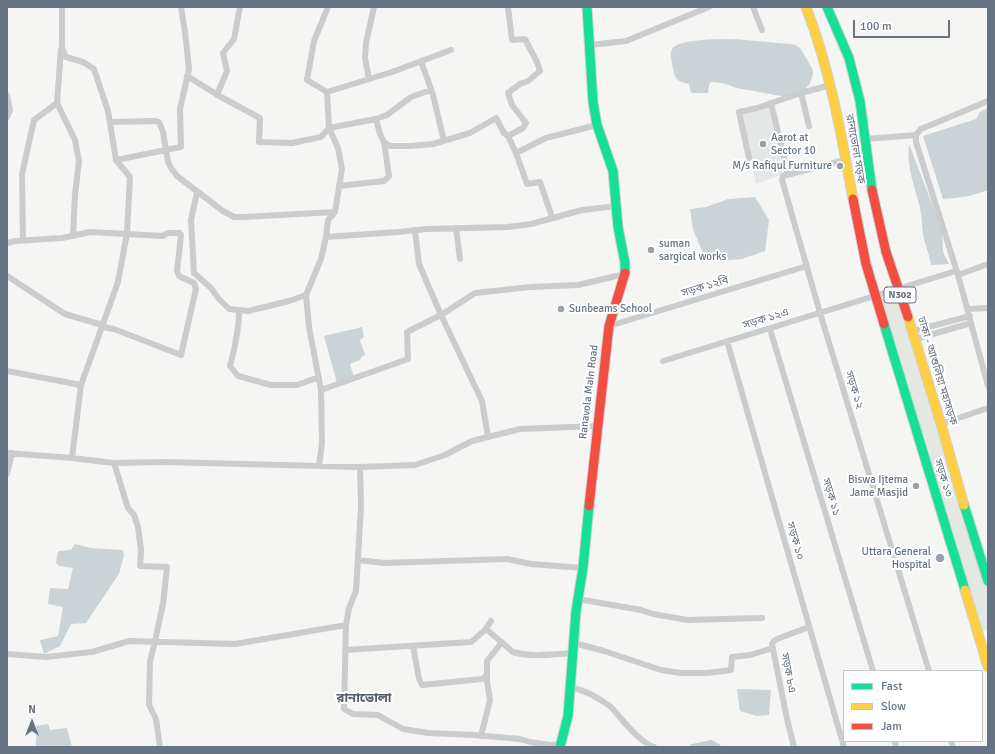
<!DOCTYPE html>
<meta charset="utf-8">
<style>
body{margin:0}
#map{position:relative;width:995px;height:754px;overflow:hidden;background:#f5f5f4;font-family:Signika,sans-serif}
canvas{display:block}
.frame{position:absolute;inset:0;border:8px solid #667483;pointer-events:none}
.legend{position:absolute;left:843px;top:670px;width:140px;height:72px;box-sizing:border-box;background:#fff;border:1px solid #c2c7cd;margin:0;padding:5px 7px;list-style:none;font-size:12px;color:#667483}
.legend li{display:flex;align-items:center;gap:8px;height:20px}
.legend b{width:20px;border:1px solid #c2c7cd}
.north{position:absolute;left:12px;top:702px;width:40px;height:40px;-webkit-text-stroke:3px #fff;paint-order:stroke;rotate:0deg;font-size:11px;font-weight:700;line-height:16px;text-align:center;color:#667483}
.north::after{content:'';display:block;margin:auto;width:14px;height:18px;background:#667483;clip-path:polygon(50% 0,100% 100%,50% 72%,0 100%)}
.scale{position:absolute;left:853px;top:20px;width:97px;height:18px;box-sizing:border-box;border:2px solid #667483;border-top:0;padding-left:5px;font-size:12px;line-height:14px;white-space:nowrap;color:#667483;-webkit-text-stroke:3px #fff;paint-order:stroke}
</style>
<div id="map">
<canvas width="995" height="754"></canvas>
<div class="frame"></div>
<ul class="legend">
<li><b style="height:5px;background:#16e098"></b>Fast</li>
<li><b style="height:5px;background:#ffcf43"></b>Slow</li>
<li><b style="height:5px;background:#f24e42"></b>Jam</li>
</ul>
<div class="north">N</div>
<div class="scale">100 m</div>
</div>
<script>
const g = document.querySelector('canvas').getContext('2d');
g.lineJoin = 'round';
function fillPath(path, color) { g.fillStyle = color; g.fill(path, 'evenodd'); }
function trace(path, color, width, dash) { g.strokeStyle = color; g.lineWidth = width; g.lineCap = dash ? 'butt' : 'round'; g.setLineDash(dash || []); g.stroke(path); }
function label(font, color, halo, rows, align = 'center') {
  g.font = font + ' Signika,"Noto Sans Bengali",sans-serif'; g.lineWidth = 4; g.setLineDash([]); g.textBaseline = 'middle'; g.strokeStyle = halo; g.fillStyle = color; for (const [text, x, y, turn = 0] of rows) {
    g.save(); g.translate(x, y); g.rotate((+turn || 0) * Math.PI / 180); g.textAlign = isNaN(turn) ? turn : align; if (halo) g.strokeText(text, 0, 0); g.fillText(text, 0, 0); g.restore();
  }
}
fillPath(new Path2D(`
 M769 106 786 173 756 184 741 114Z`), '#e5e7e6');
fillPath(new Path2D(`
 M898 294 988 583V629L981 632 880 299Z`), '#e4e8e2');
fillPath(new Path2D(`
 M733 39 790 44 795 45 800 48 813 70C813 89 798 96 781 96L737 88 722 83 711 82 709 85 708 93H691L689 84C677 81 675 80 673 68 672 63 669 54 672 49 677 39 722 39 733 39Z
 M988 108V190C973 196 959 198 943 199L923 136 976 119 980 112Z
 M909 144 942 230 943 252 949 264 931 265C930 255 925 245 923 235 922 226 922 217 920 208 915 187 906 167 909 144Z
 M755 197 769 220 765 251 742 259 717 261 702 251 693 229 690 209 706 207 728 199Z
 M362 327 364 337 360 340 365 355 361 357 360 360 350 364 354 378 337 383 324 336Z
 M75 544 91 548 123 550 124 555 119 574 86 623 71 624 60 646 44 654 40 640 58 636 63 607 48 604 50 588 68 589 73 568 59 566 56 563 58 551 71 550Z
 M739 689 771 690 769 715 757 716 740 711 737 690Z
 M48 724 50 730 67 728 72 747H36C35 740 38 733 36 726Z`), '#ccd3d6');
const fast = new Path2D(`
 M587 7 593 102 597 125 613 171 618 227 625 263V273
 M827 7 849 58 860 101 872 190
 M884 324 965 590
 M964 505 988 581
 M560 747 568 716 576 611 583 568 589 506`);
const slow = new Path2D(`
 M806 7C830 69 841 133 853 199
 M908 317 941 424 964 505
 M965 590 988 667`);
const jam = new Path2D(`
 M872 190 886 252 908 317
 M853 199 866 264 884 324
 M589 506 609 326 625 273`);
trace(fast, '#d1d1d2', 11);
trace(slow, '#d1d1d2', 11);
trace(jam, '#d1d1d2', 11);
trace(new Path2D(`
 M62 7V48L66 57 83 62 94 69 108 111 116 160 130 177 127 233 118 282 81 385 72 458
 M508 7 512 40 525 39 537 62 540 71 528 81 520 84 508 93 512 105 526 123 523 128 508 136 516 153
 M753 7 762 30
 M590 45 626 41 709 7
 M421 61 433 95 444 141
 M187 76 221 97 260 118 259 142 292 143 321 137 329 128 376 119 380 134 384 142 390 146H411L433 144 470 133 496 118 504 133 508 136
 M369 79 365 58 366 43 374 7
 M327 92 392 72 451 50
 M801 93 809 126
 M7 95 10 110 7 117
 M217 95 227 71 223 53 234 39 240 7
 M988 101 921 129 916 135V142L958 275 988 386
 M57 103 75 140 79 161 75 195 73 236
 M771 103 788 174
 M376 119 387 115 411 97 431 90
 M110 122 156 121 159 122 163 132 168 162 171 168 177 176 223 211 234 217H243L335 212
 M865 139 916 135
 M749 158 739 112 757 108 801 93 831 85
 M116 160 181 147 180 109 189 69 185 32 181 7
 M845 160 783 176 782 180 820 313 929 671
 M339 186 384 181 389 176 384 142
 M197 192 191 220 194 273 211 288 218 298 229 309 248 311 289 301 306 295
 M552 217 540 182 527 184 516 153 546 138 597 125
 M456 228 460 259
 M415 230 419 264 441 315 482 401 488 437
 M326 237 398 232 427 229 508 227 531 224 582 210 617 206
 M23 240 22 174 34 120 57 103 61 49
 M7 243 16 241 62 238 90 232 163 236 167 233H180L181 235 177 271 179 276 194 283 196 289 181 355 114 329 107 328 99 324 65 314 7 276
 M958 275 988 264
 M968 309 988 308
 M239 311C239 330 235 347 230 366L238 376 271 385H297L319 377
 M609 326 807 266
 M770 329 873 671
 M913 331 970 316
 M916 339 971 323
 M727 341 844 747
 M663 361 956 271
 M7 371 81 385
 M321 390 408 359 407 332 441 315 475 293 530 287 578 285 625 274
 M941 424 988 408
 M7 453 72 458 114 463 165 462 360 467 415 465 445 455 472 441 520 429 597 426
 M114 463 128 508 134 515 138 527 141 550 140 566 167 567 163 604 155 641 150 661 149 705 156 719 160 747
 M319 466 322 443 321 390 309 327 306 295 321 259 326 237 328 220 335 212 342 169 338 148 329 128 327 92 307 80 314 41 328 7
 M360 467 361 506 356 591 349 608 346 625 344 709 353 714 378 715 403 729 428 733 474 735 520 739 530 742 551 745 561 744
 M7 474 12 453
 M358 560 384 563 507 559 531 564 583 568
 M578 599 641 610 653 614 688 620 762 618
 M486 629 513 652C534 658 552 654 573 653
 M574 643 604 651 661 670 681 673H707L731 670 732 657 750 655 773 648
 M413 646 419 679 422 685 482 679 487 675
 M345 650 471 642 485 630 491 621
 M7 654 46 657 92 652 129 641 235 644 346 625
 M570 687C585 691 591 694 604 702 606 704 609 705 611 707 622 719 639 742 654 747
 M481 736 490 700 487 681V661L502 642
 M895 741 896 747
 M951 741 953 747
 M693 747 711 743 718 747
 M794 747 787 719 772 644 774 641 777 639 809 627`), '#cacccd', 6);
trace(fast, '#16e098', 9);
trace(slow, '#ffcf43', 9);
trace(jam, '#f24e42', 9);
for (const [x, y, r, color] of [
 [763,144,4,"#98a1ab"],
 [840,166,4,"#98a1ab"],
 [651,250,4,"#98a1ab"],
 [561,309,4,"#98a1ab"],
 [916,486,4,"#98a1ab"],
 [940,558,5,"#98a1ab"]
]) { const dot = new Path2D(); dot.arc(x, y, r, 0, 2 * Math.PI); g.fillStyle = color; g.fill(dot); trace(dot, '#fff', 1.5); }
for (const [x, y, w] of [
 [900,295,32]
]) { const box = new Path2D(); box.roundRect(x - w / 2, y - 8, w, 16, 3); g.fillStyle = '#fff'; g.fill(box); trace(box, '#667483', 1); }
label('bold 10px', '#667483', null, [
 ["N302",900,295]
]);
label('11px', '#667483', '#fff', [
 ["Aarot at",771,138],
 ["Sector 10",771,151],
 ["M/s Rafiqul Furniture",832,166,"right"],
 ["suman",659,244],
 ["sargical works",659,257],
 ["Sunbeams School",569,309],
 ["Biswa Ijtema",908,480,"right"],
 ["Jame Masjid",908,493,"right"],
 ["Uttara General",931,552,"right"],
 ["Hospital",931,565,"right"]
], 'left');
label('11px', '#667483', '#fff', [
 ["রানাভোলা সড়ক",855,149,80],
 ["সড়ক ১২বি",705,287,-17],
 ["সড়ক ১২এ",766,319,-17],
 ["ঢাকা - আশুলিয়া মহাসড়ক",937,371,73],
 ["সড়ক ১২",854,390,73],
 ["Ranavola Main Road",589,392,-83],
 ["সড়ক ১৩",943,478,73],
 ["সড়ক ১১",831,497,73],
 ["সড়ক ১০",795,541,74],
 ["সড়ক ৮এ",788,673,79]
]);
label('bold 13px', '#545e68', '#fff', [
 ["রানাভোলা",364,699]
]);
</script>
